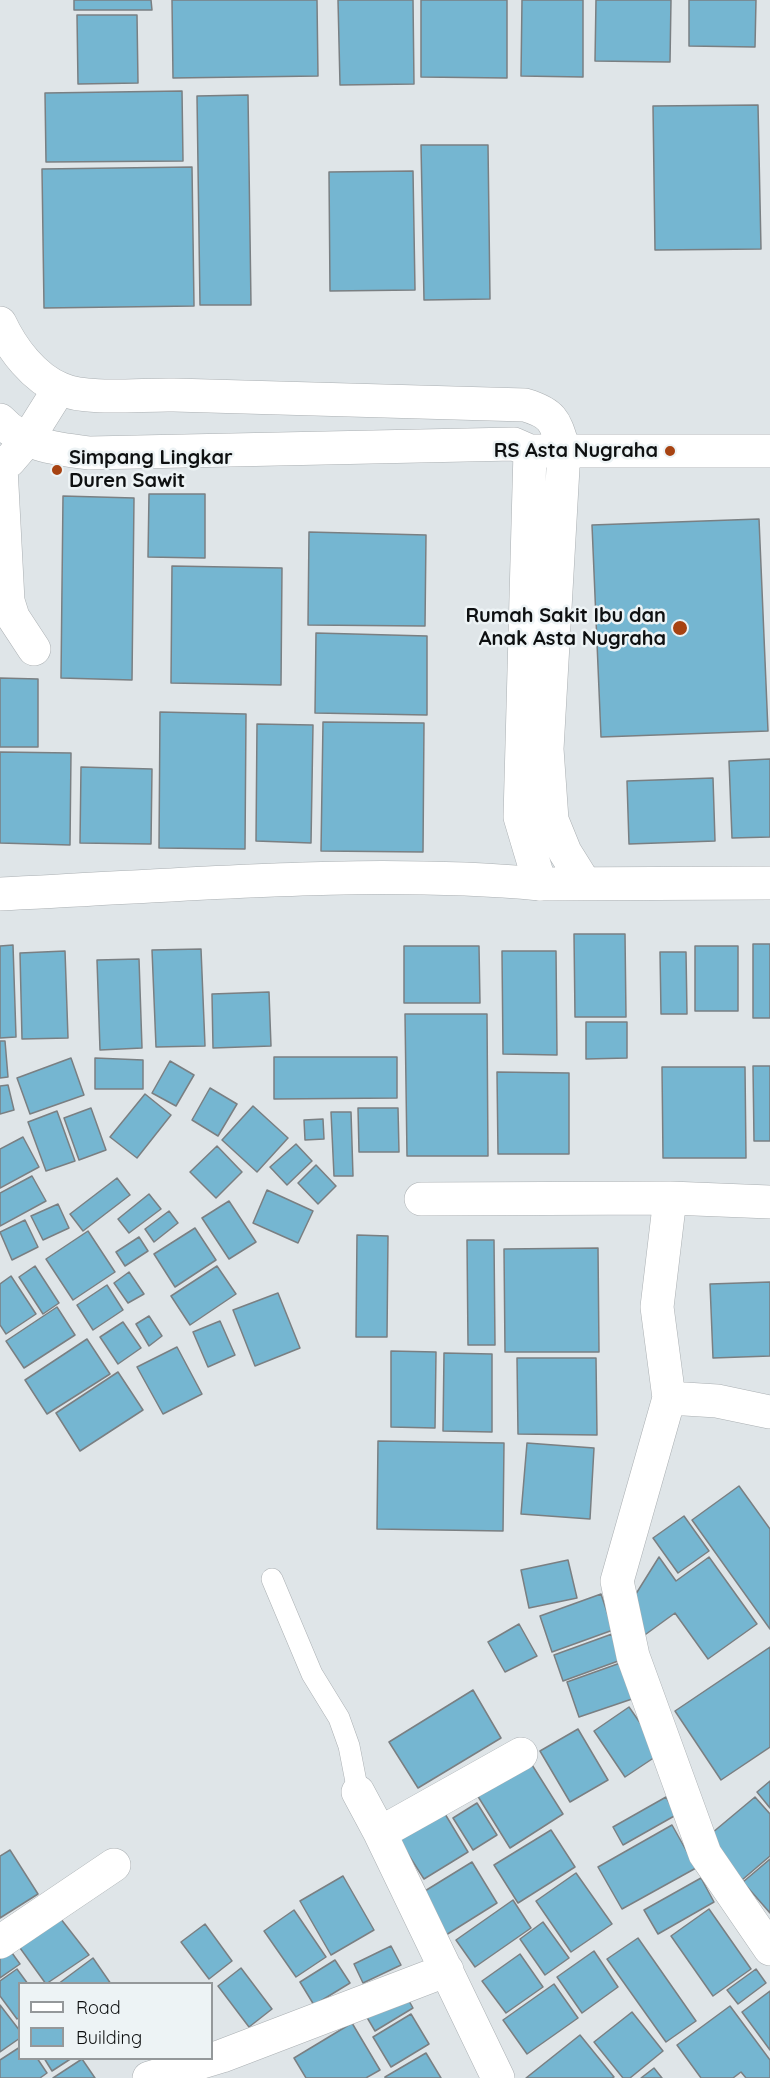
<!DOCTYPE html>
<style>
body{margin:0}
#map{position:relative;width:770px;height:2078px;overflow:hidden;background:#dfe5e8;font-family:Quicksand,sans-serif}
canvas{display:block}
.legend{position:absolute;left:18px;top:1982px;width:195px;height:78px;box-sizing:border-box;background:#edf3f5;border:2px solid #94989a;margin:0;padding:8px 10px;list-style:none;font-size:18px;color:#0e1011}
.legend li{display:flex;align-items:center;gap:12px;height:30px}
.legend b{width:30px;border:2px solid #94989a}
</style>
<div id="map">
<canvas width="770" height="2078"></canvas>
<ul class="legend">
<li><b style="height:8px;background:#fff"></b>Road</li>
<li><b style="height:16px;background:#75b6d1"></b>Building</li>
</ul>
</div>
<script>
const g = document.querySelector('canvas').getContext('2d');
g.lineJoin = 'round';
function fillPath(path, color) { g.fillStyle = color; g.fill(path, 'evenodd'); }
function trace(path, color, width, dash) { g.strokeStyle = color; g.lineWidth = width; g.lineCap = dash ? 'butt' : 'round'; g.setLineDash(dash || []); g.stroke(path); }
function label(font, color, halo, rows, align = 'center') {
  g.font = font + ' Quicksand,sans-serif'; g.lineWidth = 5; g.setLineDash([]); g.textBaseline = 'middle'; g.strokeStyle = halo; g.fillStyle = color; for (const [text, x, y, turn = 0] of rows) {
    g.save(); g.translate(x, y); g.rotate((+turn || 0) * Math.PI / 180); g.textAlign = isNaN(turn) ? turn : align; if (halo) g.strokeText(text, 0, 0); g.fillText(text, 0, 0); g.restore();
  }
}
const building = new Path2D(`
 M74 0H151L152 10H74Z
 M172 0H317L318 76 173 78Z
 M338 0H413L414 84 340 85Z
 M421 0H507V78L421 77Z
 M522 0H583V77L521 76Z
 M596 0H671L670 62 595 61Z
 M689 0H756L755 47 689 46Z
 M77 15H137L138 83 78 84Z
 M182 91 183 161 46 162 45 93Z
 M248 95 251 305H200L197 96Z
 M758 105 761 249 655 250 653 106Z
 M421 145H488L490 299 424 300Z
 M192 167 194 306 44 308 42 169Z
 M413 171 415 290 330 291 329 172Z
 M149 494H205V558L148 557Z
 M63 496 134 498 132 680 61 678Z
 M759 519 768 731 601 737 592 525Z
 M309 532 426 535 425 626 308 625Z
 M172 566 282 568 281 685 171 683Z
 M316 633 427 636V715L315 713Z
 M0 678 38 679V747H0Z
 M160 712 246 714 245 849 159 848Z
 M323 722 424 723 423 852 321 851Z
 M257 724 313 725 311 843 256 841Z
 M0 752 71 753 70 845 0 843Z
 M770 759V837L732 838 729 761Z
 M81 767 152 769 151 844 80 843Z
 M713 778 715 841 629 844 627 781Z
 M574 934H625L626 1017H575Z
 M753 944H770V1018H753Z
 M13 945 16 1037 0 1038V946Z
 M404 946H479L480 1003H404Z
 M695 946H738V1011H695Z
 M201 949 205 1046 156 1047 152 950Z
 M65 951 68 1038 22 1039 20 953Z
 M502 951H556L557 1055 503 1054Z
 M660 952H686L687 1014H661Z
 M139 959 142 1048 100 1050 97 960Z
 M269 992 271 1046 213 1048 212 994Z
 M405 1014H487L488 1156H407Z
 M586 1022H627V1058L586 1059Z
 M0 1041H5L8 1077 0 1078Z
 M274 1057H397V1098L274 1099Z
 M71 1058 84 1095 30 1114 17 1078Z
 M95 1058 143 1060V1089H95Z
 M170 1061 194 1075 176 1106 152 1093Z
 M753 1066H770V1141H754Z
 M662 1067H745L746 1158H663Z
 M497 1072 569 1073V1154H498Z
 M8 1085 14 1110 0 1114V1086Z
 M210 1088 237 1104 218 1136 192 1120Z
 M145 1094 171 1115 137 1158 110 1137Z
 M253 1106 288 1138 257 1172 222 1140Z
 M91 1108 106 1150 79 1160 64 1118Z
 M358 1108H398L399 1152H359Z
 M57 1111 75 1161 46 1171 28 1122Z
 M331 1112H351L353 1176H334Z
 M323 1119 324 1139 305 1140 304 1120Z
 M23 1137 39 1167 0 1188V1149Z
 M296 1144 312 1161 287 1185 270 1167Z
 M217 1146 242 1172 216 1198 190 1172Z
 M316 1165 336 1186 318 1204 298 1183Z
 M32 1176 46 1201 0 1226V1193Z
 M117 1178 130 1195 83 1231 70 1214Z
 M267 1190 313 1211 298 1243 253 1223Z
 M149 1194 161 1209 129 1233 118 1219Z
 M229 1201 256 1242 229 1259 202 1218Z
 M58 1204 69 1228 43 1240 31 1216Z
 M169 1211 178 1223 154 1242 145 1229Z
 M25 1220 38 1247 12 1260 0 1232Z
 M195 1228 216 1260 175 1287 154 1254Z
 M88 1231 115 1272 73 1300 46 1259Z
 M357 1235 388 1236 387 1337H356Z
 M139 1237 148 1251 125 1266 116 1252Z
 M467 1240H494L495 1345H468Z
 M598 1248 599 1352H505L504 1249Z
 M35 1266 59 1303 43 1314 19 1277Z
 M217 1266 236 1294 190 1325 171 1296Z
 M129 1272 144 1294 128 1303 114 1283Z
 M11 1276 36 1314 6 1334 0 1325V1284Z
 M770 1282V1356L713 1358 710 1284Z
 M107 1285 123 1310 93 1330 77 1305Z
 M278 1293 300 1348 255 1366 233 1310Z
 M57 1307 75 1335 24 1368 6 1341Z
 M149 1316 162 1336 149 1346 136 1324Z
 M220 1321 235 1355 208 1367 193 1332Z
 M123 1322 141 1348 118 1364 100 1337Z
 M87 1339 110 1374 47 1414 25 1380Z
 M177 1347 202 1394 163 1414 137 1367Z
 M391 1351 436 1352 435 1428 391 1427Z
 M444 1353 492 1354V1432L443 1431Z
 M517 1358H596L597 1435 518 1434Z
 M118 1372 143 1410 80 1451 56 1413Z
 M378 1441 504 1443 503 1531 377 1529Z
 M527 1443 594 1448 590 1519 521 1514Z
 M739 1486 770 1529V1629L692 1520Z
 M684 1516 709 1551 678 1573 653 1538Z
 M659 1557 676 1581 709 1557 757 1624 708 1659 675 1613 642 1637 634 1597Z
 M568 1560 577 1598 529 1608 521 1570Z
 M601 1594 613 1630 552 1652 540 1616Z
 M519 1624 537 1656 505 1672 488 1642Z
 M612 1634 621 1660 563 1681 554 1655Z
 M770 1647V1747L721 1780 675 1711Z
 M623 1662 635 1698 579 1717 567 1682Z
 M473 1690 501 1738 418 1788 389 1742Z
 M629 1707 661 1753 625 1777 594 1731Z
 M578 1729 608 1780 570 1802 540 1751Z
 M527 1757 563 1814 510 1848 474 1790Z
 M770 1781V1808L757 1792Z
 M666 1797 676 1815 623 1845 613 1827Z
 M755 1797 770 1814V1856L742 1880 706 1838Z
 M477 1803 497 1835 473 1850 453 1818Z
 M439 1804 468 1852 424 1879 394 1832Z
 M672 1825 696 1868 622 1909 598 1867Z
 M551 1830 575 1867 518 1903 494 1865Z
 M10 1850 38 1894 0 1918V1856Z
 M770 1859V1913L743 1882Z
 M472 1862 497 1903 446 1935 420 1894Z
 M576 1873 612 1924 571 1952 536 1901Z
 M343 1876 374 1930 331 1955 300 1901Z
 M701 1878 714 1902 658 1934 644 1910Z
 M513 1900 531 1928 475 1967 456 1940Z
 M709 1909 751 1969 713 1996 671 1936Z
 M294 1910 326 1957 296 1977 264 1931Z
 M57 1914 89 1955 46 1984 15 1941Z
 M543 1922 569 1958 545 1975 520 1939Z
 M205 1924 232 1961 209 1979 181 1942Z
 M638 1938 696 2021 666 2042 607 1959Z
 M7 1946 20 1964 0 1978V1951Z
 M391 1946 401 1965 363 1983 354 1964Z
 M594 1951 618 1987 582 2013 557 1977Z
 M520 1954 543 1987 506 2013 482 1981Z
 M93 1958 111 1984H58Z
 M335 1960 350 1983 314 2005 300 1982Z
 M241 1968 272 2009 249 2027 218 1986Z
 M17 1969 28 1984H20V2017L17 2019 0 1996V1981Z
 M756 1969 766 1983 738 2004 727 1990Z
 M554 1984 578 2018 527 2054 503 2020Z
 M770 1991V2050L742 2012Z
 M404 1992 413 2008 375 2031 365 2014Z
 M0 2005 20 2031V2038L0 2052Z
 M730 2006 770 2060V2078H746L741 2072 733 2078H701L677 2045Z
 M632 2012 663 2051 630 2078H623L594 2042Z
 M411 2014 429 2044 391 2067 373 2037Z
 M352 2023 380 2070 366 2078H306L294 2058Z
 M580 2035 614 2077 612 2078H526Z
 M20 2047V2058H37L47 2073 40 2078H0V2060Z
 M426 2053 441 2078H385V2077Z
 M44 2058H72L52 2071Z
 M82 2059 95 2078H53Z
 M654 2068 662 2078H641Z`);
fillPath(building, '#75b6d1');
trace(building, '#7a7f82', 1.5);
const lane = new Path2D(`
 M272 1579 312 1674 339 1718 349 1746 358 1792`);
const street = new Path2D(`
 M9 461 27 440 59 389
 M1 467 8 601 13 617 34 649
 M0 894C179 886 361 868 540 884
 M670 1198 770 1202
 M421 1199 670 1198 657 1307 669 1398 617 1581 633 1656 705 1854 770 1949
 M669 1398 717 1401 770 1412
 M358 1792 380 1833 498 2078
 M380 1833 521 1754
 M0 1942 114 1865
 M149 2078 222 2056 447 1970`);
const secondary = new Path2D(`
 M0 323C12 349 34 378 61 389 87 401 143 394 174 395 291 398 408 401 525 405 555 414 555 422 564 450L547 749 552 820 565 852 585 884
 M0 420C24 446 57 449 90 453L514 444 530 451H770
 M530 451 520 817 540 884 770 883`);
trace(lane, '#aaafb2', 22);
trace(street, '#aaafb2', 34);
trace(secondary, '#aaafb2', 34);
trace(lane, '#fff', 21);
trace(street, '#fff', 33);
trace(secondary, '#fff', 33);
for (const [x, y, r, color] of [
 [670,451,6,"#a74312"],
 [57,470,6,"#a74312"],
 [680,628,8,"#a74312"]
]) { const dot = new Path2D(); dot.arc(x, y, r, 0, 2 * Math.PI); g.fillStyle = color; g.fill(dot); trace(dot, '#edf3f5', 2); }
label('bold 20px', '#0e1011', '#edf3f5', [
 ["RS Asta Nugraha",658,451],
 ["Simpang Lingkar",69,458,"left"],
 ["Duren Sawit",69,481,"left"],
 ["Rumah Sakit Ibu dan",666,616],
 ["Anak Asta Nugraha",666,639]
], 'right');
</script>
